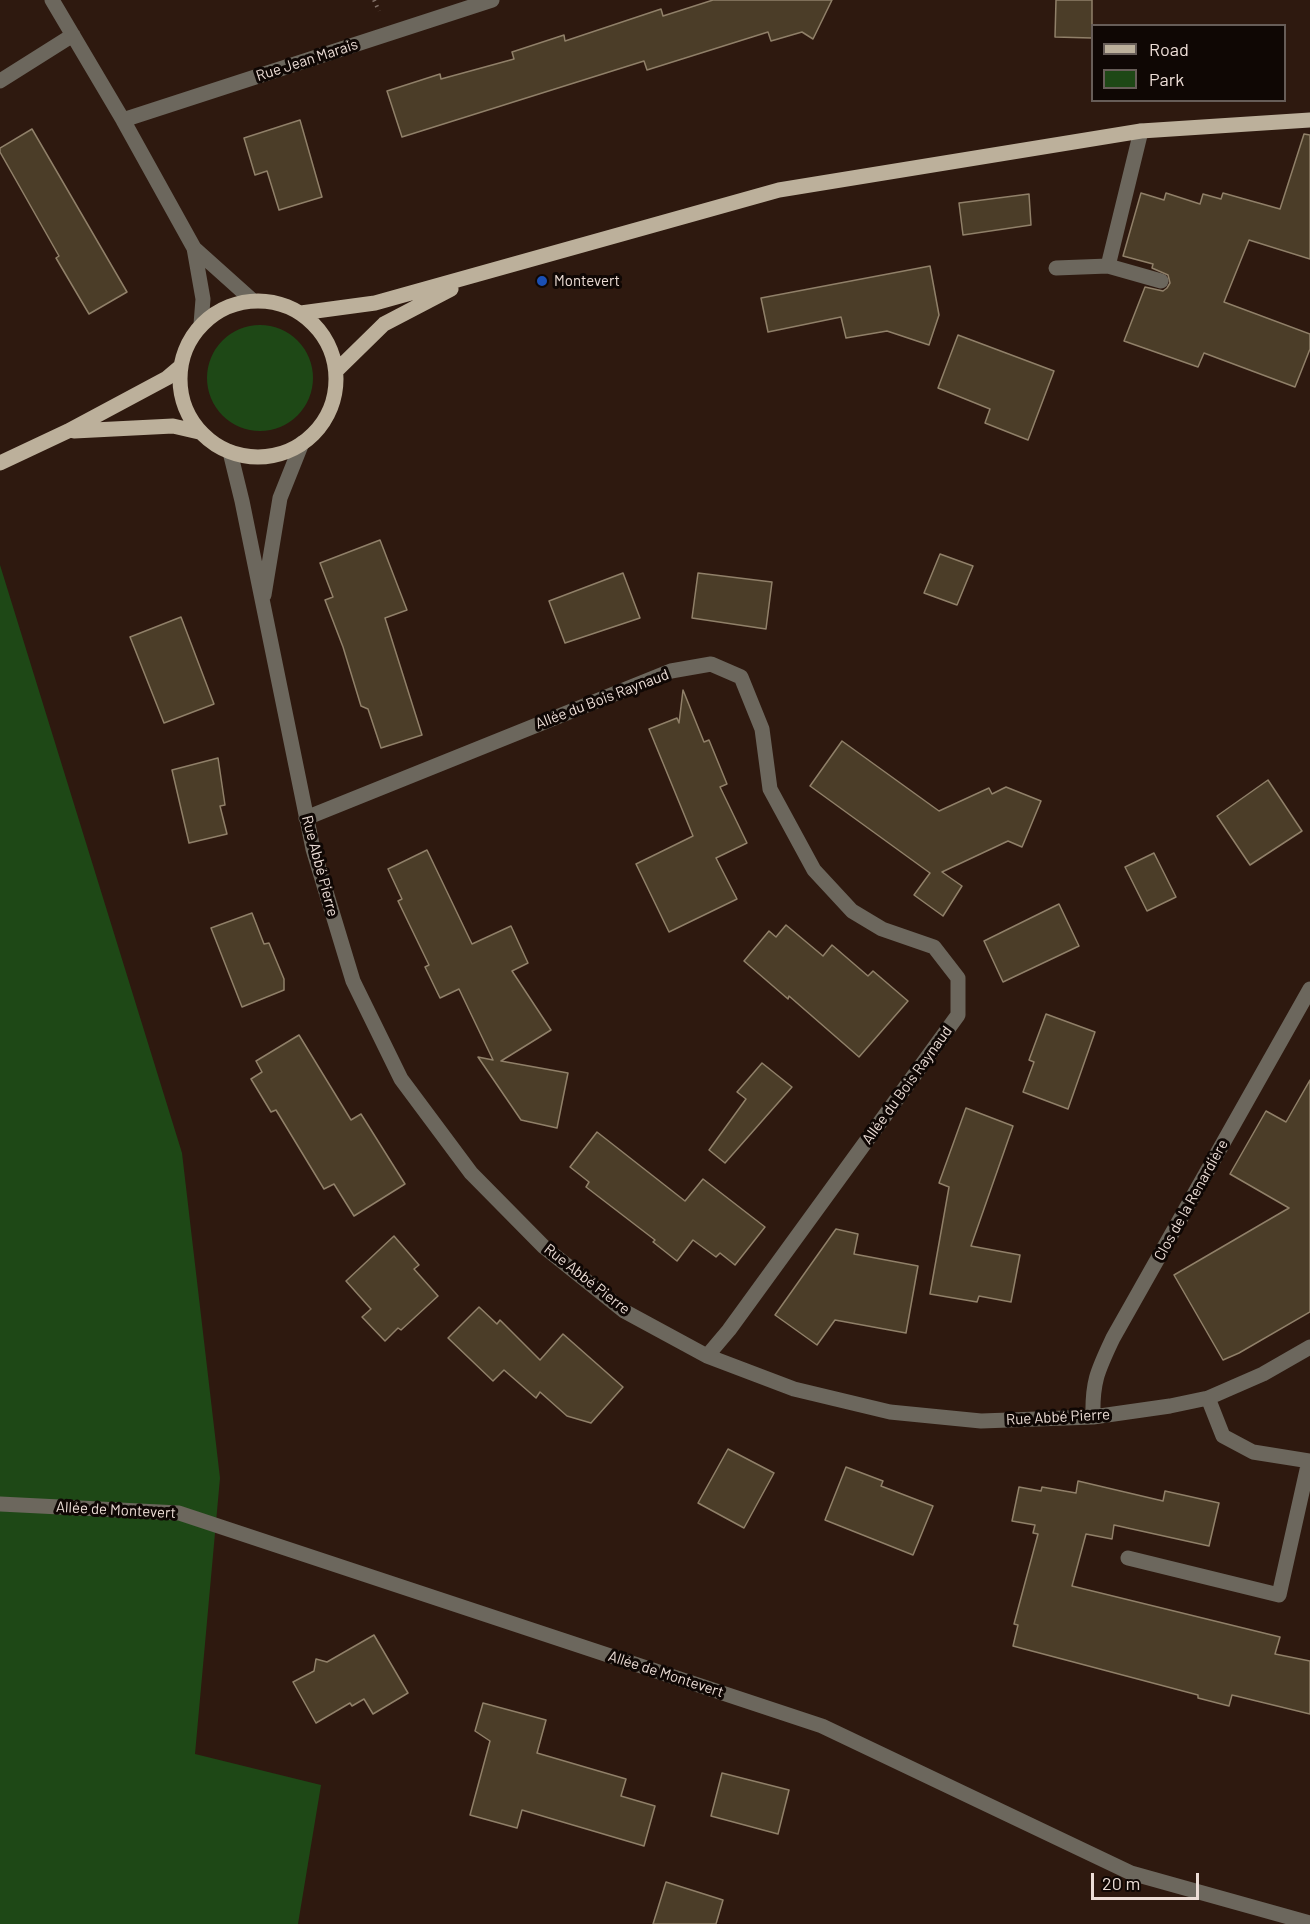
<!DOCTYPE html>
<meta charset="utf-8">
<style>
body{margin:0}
#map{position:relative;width:1310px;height:1924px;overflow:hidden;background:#2e190f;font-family:Barlow,sans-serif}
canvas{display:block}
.legend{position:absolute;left:1091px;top:24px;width:195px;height:78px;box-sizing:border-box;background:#0f0704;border:2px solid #675d58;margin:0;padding:8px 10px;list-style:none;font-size:18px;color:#ecddd6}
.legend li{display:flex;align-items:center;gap:12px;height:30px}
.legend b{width:30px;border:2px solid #675d58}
.scale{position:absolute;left:1091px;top:1873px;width:108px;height:27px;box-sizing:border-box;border:3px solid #ecddd6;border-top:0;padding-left:8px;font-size:18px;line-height:21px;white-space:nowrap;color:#ecddd6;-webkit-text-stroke:4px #0f0704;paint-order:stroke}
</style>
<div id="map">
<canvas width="1310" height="1924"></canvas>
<ul class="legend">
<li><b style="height:8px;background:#bcb09b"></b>Road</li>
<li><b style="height:16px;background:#1e4816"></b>Park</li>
</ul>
<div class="scale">20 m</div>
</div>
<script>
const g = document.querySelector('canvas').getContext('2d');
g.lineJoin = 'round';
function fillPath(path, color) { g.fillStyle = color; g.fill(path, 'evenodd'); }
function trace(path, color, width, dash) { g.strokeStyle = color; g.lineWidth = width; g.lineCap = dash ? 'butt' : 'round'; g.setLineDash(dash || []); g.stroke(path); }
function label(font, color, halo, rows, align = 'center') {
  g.font = font + ' Barlow,sans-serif'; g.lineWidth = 6; g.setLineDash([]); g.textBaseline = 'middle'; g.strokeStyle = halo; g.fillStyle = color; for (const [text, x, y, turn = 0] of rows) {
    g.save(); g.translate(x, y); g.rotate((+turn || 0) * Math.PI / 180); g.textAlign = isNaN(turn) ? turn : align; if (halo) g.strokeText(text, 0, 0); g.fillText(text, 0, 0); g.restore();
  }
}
fillPath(new Path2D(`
 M207 378a53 53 0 1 1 106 0a53 53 0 1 1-106 0Z
 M0 565 182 1153 220 1478 195 1754 321 1785 298 1924H0Z`), '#1e4816');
const building = new Path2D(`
 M713 0H832L813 39 802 32 771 41 768 32 647 70 644 61 402 137 387 91 440 74 441 79 514 59 512 52 564 35 565 41 661 9 663 16Z
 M1056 0H1092V38L1055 37Z
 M300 120 322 197 279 210 267 171 255 175 244 138Z
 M32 129 127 292 89 314 56 258 59 256 0 152V148Z
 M1304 134 1310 135V259L1249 240 1224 302 1310 334V349L1295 387 1204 353 1198 367 1124 341 1145 287 1163 291 1167 288 1170 283 1168 275 1152 268 1153 264 1123 256 1141 193 1164 200 1166 193 1200 204 1203 194 1221 199 1223 193 1280 209Z
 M1029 194 1031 225 963 235 959 203Z
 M930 266 939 315 929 345 887 331 846 338 841 317 768 332 761 298Z
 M958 335 1054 371 1028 440 985 423 990 409 938 388Z
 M380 540 407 610 385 618 422 735 381 748 368 709 361 706 343 647 325 600 333 597 320 563Z
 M940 554 973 566 957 605 924 593Z
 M623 573 640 618 565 643 549 601Z
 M698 573 772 582 766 629 692 618Z
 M181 617 214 704 164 723 130 637Z
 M683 690 704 742 709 740 727 784 720 787 747 843 716 858 737 899 669 932 636 864 693 836 649 729 677 718 679 723Z
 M842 741 939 811 989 788 992 794 1006 787 1041 801 1022 847 1008 841 942 872 962 886 943 916 914 895 930 873 810 786Z
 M218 758 225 805 220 806 227 834 189 843 172 770Z
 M1268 780 1302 831 1250 865 1217 816Z
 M427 850 472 944 511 926 528 963 512 971 551 1030 501 1061 568 1073 557 1128 521 1120 478 1057 493 1060 459 989 440 998 425 967 429 965 398 901 402 899 388 869Z
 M1154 853 1176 897 1147 911 1125 867Z
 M1059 904 1079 946 1003 982 984 941Z
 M252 913 264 944 269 943 284 979V990L242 1007 211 928Z
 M786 925 823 956 832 945 868 976 873 971 908 1001 859 1057 789 996 788 999 744 961 769 931 776 937Z
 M1046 1014 1095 1032 1068 1109 1023 1092 1034 1062 1029 1060Z
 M299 1035 351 1120 361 1114 405 1184 354 1216 334 1184 324 1189 276 1110 271 1112 251 1079 262 1072 256 1061Z
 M762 1063 792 1087 725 1163 709 1150 746 1099 737 1092Z
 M1310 1080V1312L1239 1353 1223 1360 1174 1275 1289 1208 1230 1174 1266 1111 1286 1122Z
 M966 1108 1013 1126 971 1246 1020 1255 1011 1302 979 1296 977 1302 930 1294 949 1187 939 1183Z
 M597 1132 685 1201 703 1179 765 1227 735 1265 720 1253 716 1257 693 1240 677 1261 653 1242 655 1240 586 1187 589 1182 570 1167Z
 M836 1229 858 1234 854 1254 918 1266 906 1333 835 1320 817 1345 775 1315Z
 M394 1236 419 1265 414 1269 438 1296 401 1330 398 1328 385 1341 362 1317 371 1309 346 1281Z
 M479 1307 497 1324 500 1320 540 1360 563 1334 623 1387 591 1423 567 1416 540 1392 536 1398 504 1370 493 1381 448 1338Z
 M728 1449 774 1473 744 1528 698 1503Z
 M846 1467 883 1481 881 1486 933 1506 913 1555 825 1520Z
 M1078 1481 1163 1501 1165 1491 1219 1503 1209 1546 1114 1525 1112 1539 1086 1534 1072 1586 1280 1637 1275 1654 1310 1661V1714L1232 1695 1229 1706 1198 1698V1695L1013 1646 1018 1625 1014 1624 1038 1534 1033 1533 1035 1525 1012 1521 1019 1487 1041 1491 1042 1487 1076 1493Z
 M374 1635 408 1693 373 1714 364 1699 352 1706 350 1703 316 1723 293 1682 314 1671 316 1659 327 1662Z
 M483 1703 546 1720 537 1753 626 1779 621 1796 655 1806 644 1846 522 1810 517 1828 470 1815 490 1741 475 1731Z
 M722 1773 789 1790 778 1834 711 1816Z
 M666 1882 723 1900 716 1924H653Z`);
fillPath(building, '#4b3d28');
trace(building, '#908069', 1.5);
trace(new Path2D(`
 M374 0 379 11`), '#827067', 4, [1.5, 4.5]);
trace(new Path2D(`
 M52 0 123 120 194 248 203 299 201 324
 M0 81 73 35
 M123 120 492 0
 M194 248 252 300
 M1108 266 1141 131
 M1056 268 1108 266 1161 281
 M230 452 242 501 313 849 353 981 401 1079 471 1173 544 1247 624 1311 707 1356 794 1389 890 1412 981 1421 1093 1417 1170 1406 1208 1398 1263 1374 1310 1347
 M264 595 280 498 302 443
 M306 818 671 671 711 664 741 677 762 729 770 789 814 870 852 911 882 929 934 947 958 978V1015L729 1330 707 1356
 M1208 1398 1223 1436 1253 1452 1310 1461
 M1093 1417C1092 1381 1098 1370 1113 1338L1310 989
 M0 1504 179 1513 822 1726 1131 1873 1310 1923
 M1128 1558 1279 1595 1309 1461`), '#6c675d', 15);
trace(new Path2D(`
 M180 379a78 78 0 1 1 156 0a78 78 0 1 1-156 0Z
 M301 313 375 303 779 190 1141 131 1310 120
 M336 371 384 324 451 289
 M74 431 173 426 199 432
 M0 463 68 431 167 378 180 367`), '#bcb09b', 15);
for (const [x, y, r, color] of [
 [542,281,6,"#1a4fb4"]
]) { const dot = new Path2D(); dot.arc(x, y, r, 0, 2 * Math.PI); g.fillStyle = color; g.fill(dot); trace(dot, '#0f0704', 2); }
label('15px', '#ecddd6', '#0f0704', [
 ["Rue Jean Marais",307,60,-18],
 ["Allée du Bois Raynaud",602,699,-21],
 ["Rue Abbé Pierre",320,866,75],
 ["Allée du Bois Raynaud",907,1085,-54],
 ["Clos de la Renardière",1191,1200,-61],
 ["Rue Abbé Pierre",587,1279,38],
 ["Rue Abbé Pierre",1058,1417,-3],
 ["Allée de Montevert",116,1510,3],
 ["Allée de Montevert",666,1674,18]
]);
label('15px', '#ecddd6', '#0f0704', [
 ["Montevert",554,281]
], 'left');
</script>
